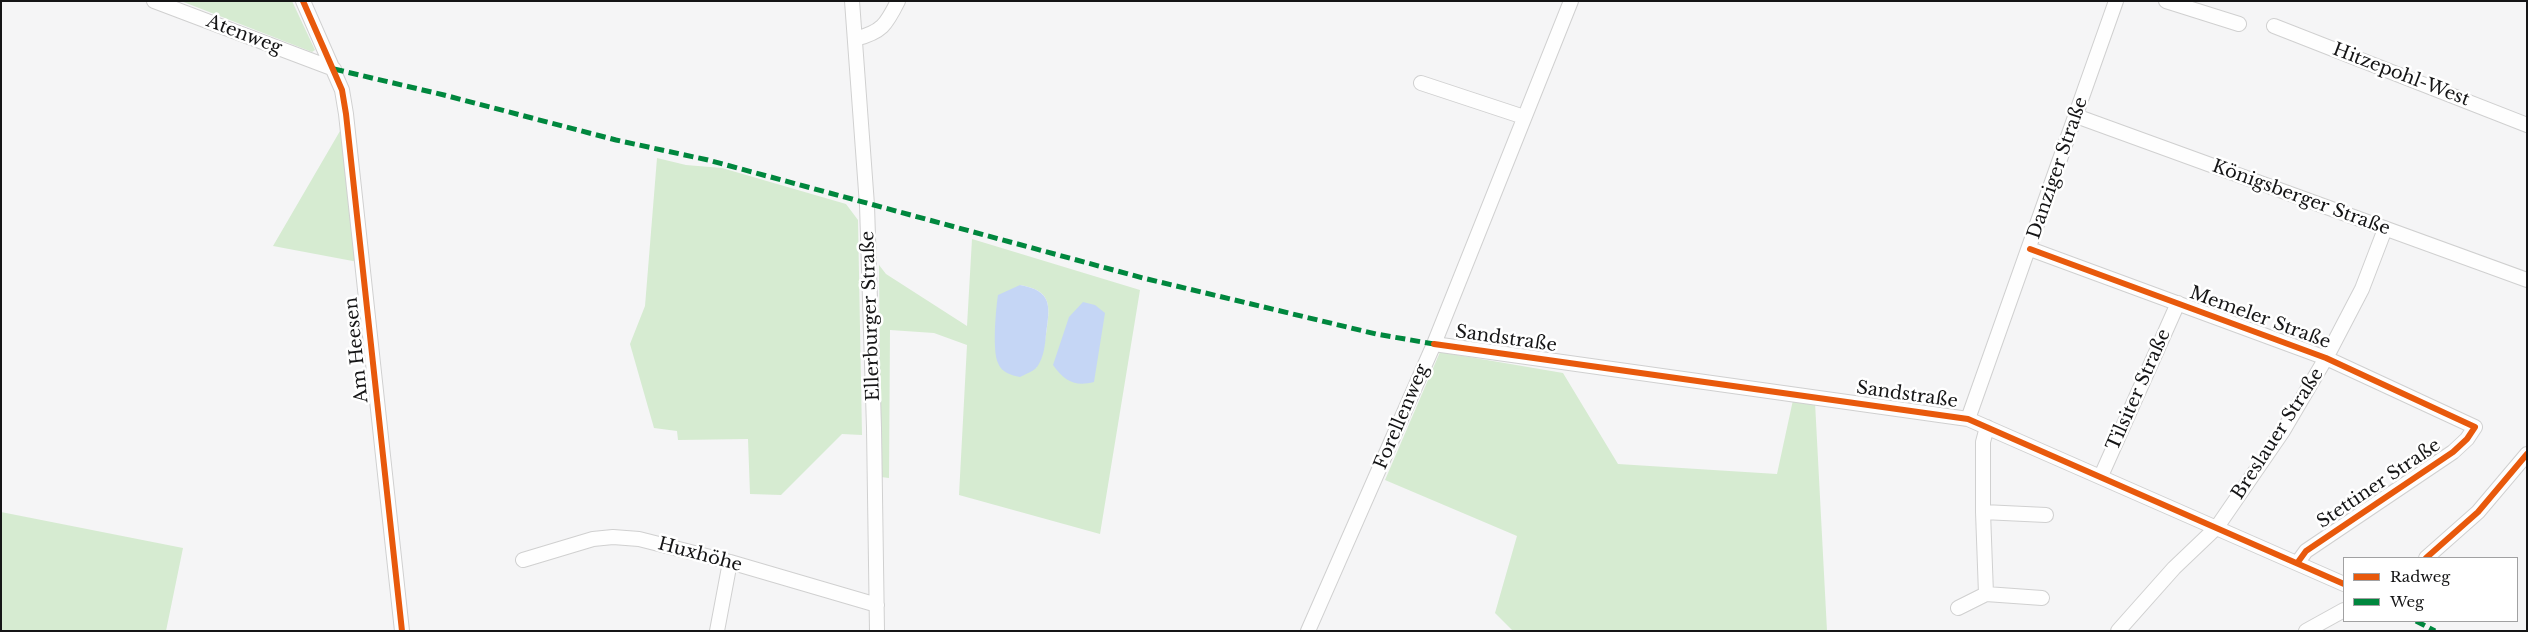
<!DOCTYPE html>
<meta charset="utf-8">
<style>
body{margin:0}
#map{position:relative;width:2528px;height:632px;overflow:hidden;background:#f5f5f6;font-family:"Libre Baskerville",serif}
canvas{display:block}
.frame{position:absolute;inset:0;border:2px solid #151516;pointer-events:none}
.legend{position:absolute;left:2343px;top:557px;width:175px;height:65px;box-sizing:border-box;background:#fff;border:1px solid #a1a1a2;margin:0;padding:6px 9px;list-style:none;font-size:15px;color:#151516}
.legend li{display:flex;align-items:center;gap:10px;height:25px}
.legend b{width:25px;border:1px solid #a1a1a2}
</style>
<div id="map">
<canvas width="2528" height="632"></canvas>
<div class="frame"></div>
<ul class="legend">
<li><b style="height:6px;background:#e8590c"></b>Radweg</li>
<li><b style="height:6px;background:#00873e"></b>Weg</li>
</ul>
</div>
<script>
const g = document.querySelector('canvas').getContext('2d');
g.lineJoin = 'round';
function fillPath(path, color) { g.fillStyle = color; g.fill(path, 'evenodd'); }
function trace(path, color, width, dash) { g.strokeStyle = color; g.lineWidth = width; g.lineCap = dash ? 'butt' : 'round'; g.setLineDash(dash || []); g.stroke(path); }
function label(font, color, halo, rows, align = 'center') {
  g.font = font + ' "Libre Baskerville",serif'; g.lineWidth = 5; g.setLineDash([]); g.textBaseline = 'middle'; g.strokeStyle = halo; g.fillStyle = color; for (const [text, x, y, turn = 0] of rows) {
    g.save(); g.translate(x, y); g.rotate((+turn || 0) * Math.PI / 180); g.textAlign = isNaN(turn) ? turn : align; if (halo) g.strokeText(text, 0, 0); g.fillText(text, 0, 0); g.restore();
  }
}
fillPath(new Path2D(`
 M181 1H292L315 50 312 52Z
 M340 131 344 134 358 262 273 246Z
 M657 158 686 165 722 168 846 204 858 220 862 435 842 434 781 495 750 494 748 439 678 440 677 431 654 428 630 344 645 306Z
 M972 239 1140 290 1100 534 959 495 967 345 934 333 890 330 889 478 881 477 879 265 886 274 967 326ZM1020 285C1048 290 1051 301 1047 327 1045 342 1043 354 1036 368Z
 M1440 352 1563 373 1618 464 1777 474 1793 400 1815 402 1827 631H1513L1495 613 1517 536 1385 480Z
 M1 512 183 548 166 631H1Z`), '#d6ebd1');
fillPath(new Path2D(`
 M1020 285C1053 291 1050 306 1046 334 1045 345 1044 357 1037 367 1033 372 1025 374 1020 377 1011 375 1002 373 998 363 992 350 996 308 998 295Z
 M1083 302 1095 305 1105 313 1094 382C1075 387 1064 381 1053 365L1069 317Z`), '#c5d6f5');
const minor = new Path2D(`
 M154 1 334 69
 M303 1 342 90 346 114 402 631
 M852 1 867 205 874 428 877 631
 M2166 1 2239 24
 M2274 26 2527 125
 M855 39C882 32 886 25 898 1
 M1421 83 1524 117
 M2076 116 2527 280
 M2030 249 2326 358 2475 427 2467 439 2453 452 2306 551 2298 562
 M1434 344 1968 419 2344 584
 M1968 419 2116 1
 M1987 427 1983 442V512L2046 515
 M2101 476 2178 303
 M1983 512 1986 594 2042 598
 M2426 558 2478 512 2527 454
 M523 560 593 539 613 537 639 539 730 562 877 605
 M1958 608 1986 594
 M717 631 730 562
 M1308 631 1434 344 1571 1
 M2118 631 2174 568 2217 527 2283 431 2326 358 2362 289 2385 229
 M2306 631 2344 610`);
trace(minor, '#d0d0d0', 16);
trace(minor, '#fefefe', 14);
trace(new Path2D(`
 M334 69 444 95 616 140 708 160 1143 278 1376 334 1434 344
 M2416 621 2435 631`), '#00873e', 5, [10, 5]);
trace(new Path2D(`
 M303 1 342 90 346 114 402 631
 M2030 249 2326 358 2475 427 2467 439 2453 452 2306 551 2298 562
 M1434 344 1968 419 2344 584
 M2426 558 2478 512 2527 454`), '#e8590c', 6);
label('18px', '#151516', '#fff', [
 ["Atenweg",244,35,21],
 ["Hitzepohl-West",2401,75,21],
 ["Danziger Straße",2058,168,-71],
 ["Königsberger Straße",2301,198,20],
 ["Ellerburger Straße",871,316,-92],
 ["Memeler Straße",2260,318,20],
 ["Sandstraße",1506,339,8],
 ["Am Heesen",357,350,-96],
 ["Tilsiter Straße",2139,390,-66],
 ["Sandstraße",1907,395,8],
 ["Forellenweg",1402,417,-67],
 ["Breslauer Straße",2278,434,-57],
 ["Stettiner Straße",2379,484,-34],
 ["Huxhöhe",700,555,15]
]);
</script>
